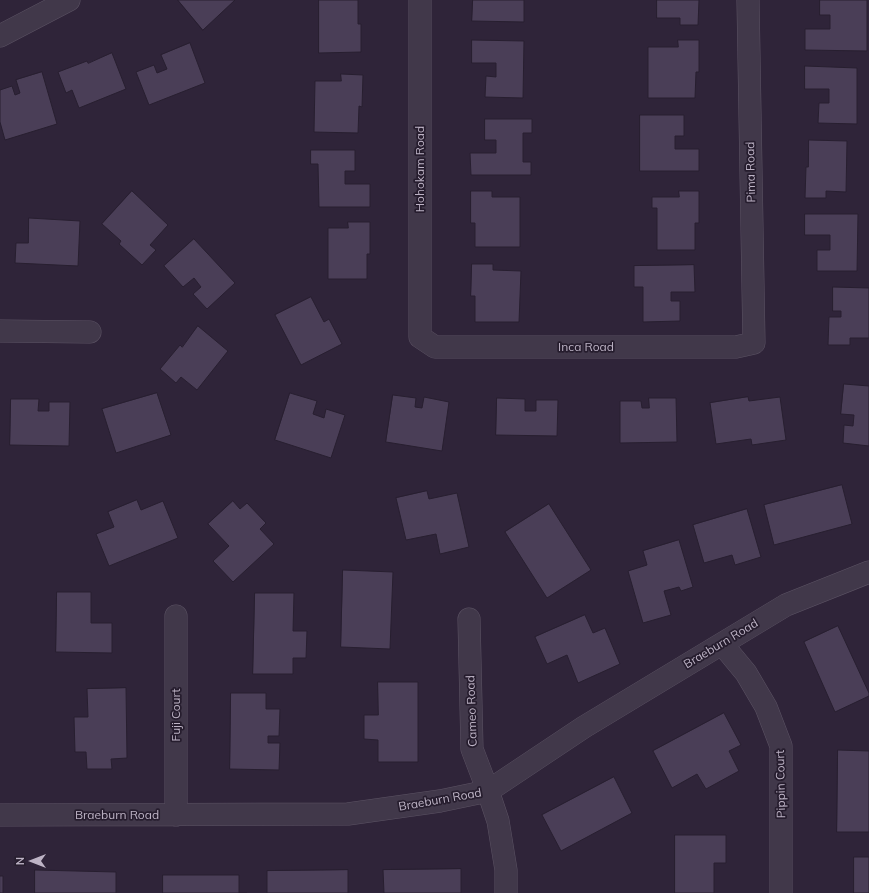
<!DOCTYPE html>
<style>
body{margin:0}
#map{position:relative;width:869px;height:893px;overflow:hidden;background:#2f2439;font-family:Mulish,sans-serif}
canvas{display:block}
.north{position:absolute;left:12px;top:841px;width:40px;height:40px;-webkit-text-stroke:3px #261d2e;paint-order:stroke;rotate:270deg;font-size:11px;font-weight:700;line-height:16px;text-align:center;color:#bdb3c5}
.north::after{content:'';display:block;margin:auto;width:14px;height:18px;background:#bdb3c5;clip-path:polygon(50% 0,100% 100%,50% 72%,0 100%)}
</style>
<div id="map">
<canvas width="869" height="893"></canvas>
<div class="north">N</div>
</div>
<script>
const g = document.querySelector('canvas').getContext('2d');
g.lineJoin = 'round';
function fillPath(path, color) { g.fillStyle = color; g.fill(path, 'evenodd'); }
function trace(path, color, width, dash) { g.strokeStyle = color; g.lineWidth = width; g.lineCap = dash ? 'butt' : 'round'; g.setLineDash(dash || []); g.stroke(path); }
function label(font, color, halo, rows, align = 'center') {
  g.font = font + ' Mulish,sans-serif'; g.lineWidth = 3.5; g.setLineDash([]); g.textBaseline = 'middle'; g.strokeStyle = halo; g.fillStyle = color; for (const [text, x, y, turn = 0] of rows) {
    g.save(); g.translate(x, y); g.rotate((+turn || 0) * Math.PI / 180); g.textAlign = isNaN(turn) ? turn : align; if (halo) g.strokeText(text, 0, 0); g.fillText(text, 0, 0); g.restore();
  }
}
const building = new Path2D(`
 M178 0H235L203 30Z
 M319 0H358V24H361V52L319 53Z
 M473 0H524V22L472 21Z
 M657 0H699L698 25H680V18H657Z
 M820 0H867V51L805 50V29H830V15H820Z
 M472 40 524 41 523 98 485 97 486 76 496 77V63H472Z
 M678 40H699V72H696L695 98H648V47H678Z
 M190 43 205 83 149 105 136 72 154 65 157 73 167 69 161 55Z
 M112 53 126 89 79 108 72 90 66 93 58 72 87 61 88 63Z
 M805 66 857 68V124L818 123 819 103H829V89H805Z
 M42 72 57 124 5 140 0 122V90L12 86 15 95 20 93 16 80Z
 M341 74 363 75 362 107 359 106 358 133 314 132 315 81H341Z
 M640 115H684V136H675V149H699V171H640Z
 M485 119H532V133H523V162H531V175H471L470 153H496V140H485Z
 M809 140 847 141 846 192 826 191V198H805L806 167H808Z
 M311 150H355V171H345V184H370V207H319L318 164H311Z
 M132 191 168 225 150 245 156 250 142 265 119 244 121 241 102 224Z
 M471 191H492V197H520V247H475V223H471Z
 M679 191H699V223H695V250H657V208H652V197H679Z
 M805 214H858L857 271H817V250H830V235H805Z
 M29 218 80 221 78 266 15 263 16 243H28Z
 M348 222H370V254H367V279H328V228H348Z
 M194 239 235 283 207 309 193 294 201 287 194 278 183 287 164 266Z
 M472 264H493V270L521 271 519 322H475V296H471Z
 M694 265 695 292H671V301H680V321L643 322V287H634V266Z
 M833 287 869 288V338H850V345H828L829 317H841V311H833Z
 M311 297 324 322 329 319 342 344 301 365 275 315Z
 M198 326 228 351 197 390 181 377 176 383 160 369 180 345 182 347Z
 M844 384 869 386V446L843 443 844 425 853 426 854 415 841 414Z
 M157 393 171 435 116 453 102 409Z
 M290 393 317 401 313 414 324 418 326 409 345 415 331 458 275 440Z
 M393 395 416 398 415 407 422 408 424 397 449 402 442 451 386 442Z
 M748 397 749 401 780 397 786 440 752 445 751 439 716 444 710 403Z
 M497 398 525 399V411H536V400H558L557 436 496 435Z
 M649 398H676L677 442 620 443V401H641L642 408H649Z
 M11 399H39L38 411H49V402H70L69 446 10 445Z
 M842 485 852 524 774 545 764 505Z
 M427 491 429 499 457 493 469 547 440 554 436 534 406 540 396 498Z
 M137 500 141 510 163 501 178 538 109 566 96 534 114 527 108 512Z
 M233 501 240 509 247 503 266 523 260 529 274 544 233 582 213 561 229 546 208 524Z
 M549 504 591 570 547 598 505 532Z
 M747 509 761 557 735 565 732 555 704 563 693 525Z
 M679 540 693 587 681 591 679 587 664 591 671 615 643 623 628 571 647 565 643 551Z
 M343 570 393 572 390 649 341 647Z
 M57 592H91V623H112V653L56 652Z
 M255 593H294L293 631H307L306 658H293V674H253Z
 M585 615 593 633 605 628 620 664 578 683 567 655 547 664 535 637Z
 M838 626 869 693V696L835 712 804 642Z
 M378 682H418V762H378V740L364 739V715H378Z
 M126 688 127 758 111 759 112 769H87L86 752H75L74 717H88L87 689Z
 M231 693H266V709H280L279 736H268V743H280L279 770 230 769Z
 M724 713 741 745 729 751 739 771 706 789 697 774 672 788 653 751Z
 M838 750 869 751V832H837Z
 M614 777 632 813 561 851 542 815Z
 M675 835H726V863H714V893H675Z
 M854 857H869V893H854Z
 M461 869V893H384L383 870Z
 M35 870 116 872V893H35Z
 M348 870V893H267V871Z
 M163 875H239V893H247H163Z
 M0 876H3V893H0Z`);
fillPath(building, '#4a3e57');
trace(building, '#281f30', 1);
const minor = new Path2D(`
 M420 0V337L435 347H736L754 343 748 0
 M0 36 69 0
 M0 331 90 332
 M176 616V815
 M469 619 472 749 488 791 498 821 506 870V893
 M722 644 746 673 766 707 781 746V893
 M0 815 348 814 440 801 488 791 584 727 786 605 869 572`);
trace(minor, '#5c5364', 23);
trace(minor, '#41384a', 22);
label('12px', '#bdb3c5', '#261d2e', [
 ["Hohokam Road",420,169,-90],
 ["Pima Road",751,172,-91],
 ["Inca Road",586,347],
 ["Braeburn Road",721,644,-31],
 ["Cameo Road",472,711,-92],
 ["Fuji Court",176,715,-90],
 ["Pippin Court",781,784,-91],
 ["Braeburn Road",440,800,-10],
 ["Braeburn Road",117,815]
]);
</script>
